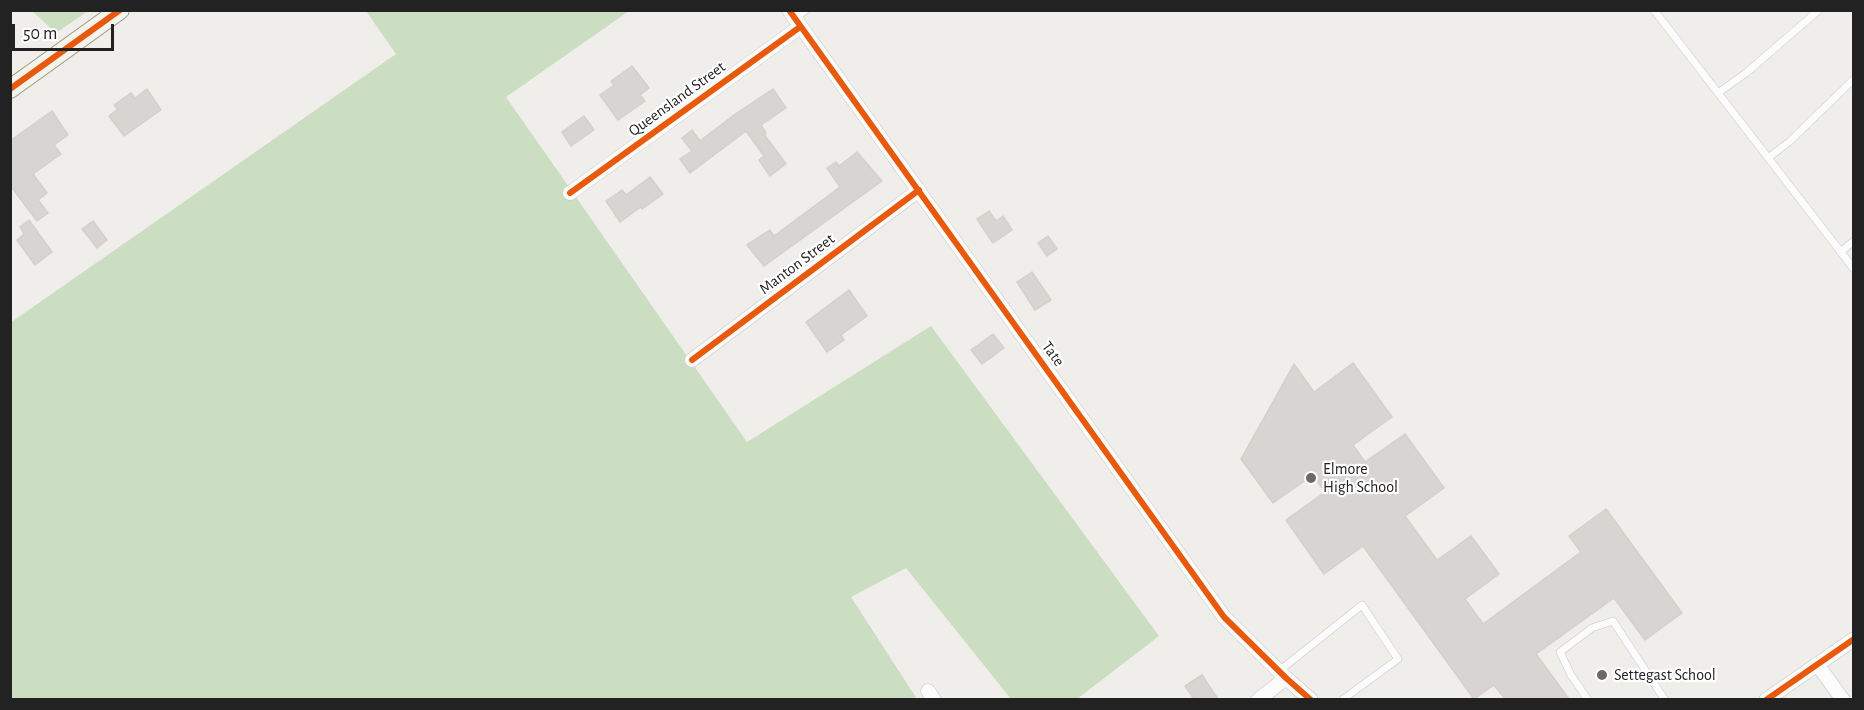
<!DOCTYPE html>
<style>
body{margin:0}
#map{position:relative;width:1864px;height:710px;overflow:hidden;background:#f0eeeb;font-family:"Alegreya Sans",sans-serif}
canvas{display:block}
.frame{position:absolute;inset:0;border:12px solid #222;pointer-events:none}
.scale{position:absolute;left:12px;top:24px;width:102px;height:27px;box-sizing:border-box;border:3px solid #222;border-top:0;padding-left:8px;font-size:18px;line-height:21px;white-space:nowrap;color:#222;-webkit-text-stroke:4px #fff;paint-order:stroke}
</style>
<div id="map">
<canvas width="1864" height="710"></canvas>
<div class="frame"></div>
<div class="scale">50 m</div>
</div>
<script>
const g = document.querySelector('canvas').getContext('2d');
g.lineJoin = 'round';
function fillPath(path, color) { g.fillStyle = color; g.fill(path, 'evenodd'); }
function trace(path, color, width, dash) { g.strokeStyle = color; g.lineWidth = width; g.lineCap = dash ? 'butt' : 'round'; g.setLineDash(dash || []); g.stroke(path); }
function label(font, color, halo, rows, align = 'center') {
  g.font = font + ' "Alegreya Sans",sans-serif'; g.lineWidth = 4.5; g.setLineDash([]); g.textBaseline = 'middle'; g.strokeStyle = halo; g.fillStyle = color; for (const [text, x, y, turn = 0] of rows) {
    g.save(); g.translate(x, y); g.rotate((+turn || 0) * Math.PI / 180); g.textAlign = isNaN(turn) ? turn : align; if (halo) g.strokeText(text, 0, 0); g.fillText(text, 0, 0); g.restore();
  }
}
fillPath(new Path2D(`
 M32 11H88L56 33Z
 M366 11H629L506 97 747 442 931 326 1159 636 1077 699H1011L906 568 851 597 917 699H11L10 323 396 54Z`), '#cbdec1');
const building = new Path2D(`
 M632 66 649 88 640 95 645 101 618 120 600 95 614 85 611 81Z
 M147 89 161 110 124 136 109 116 118 109 114 105 131 93 135 98Z
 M773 89 786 108 761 125 766 133 764 134 786 164 770 176 759 160 764 156 746 131 690 173 680 159 692 151 682 138 692 130 700 141 734 115Z
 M52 111 68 135 54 145 61 154 33 174 47 193 38 200 48 213 37 221 10 185V141Z
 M584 116 594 130 571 146 562 132Z
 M857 152 882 181 764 266 747 245 770 230 774 236 840 187 827 168 836 162 839 166Z
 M650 177 663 194 642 209 641 207 620 222 606 201 622 190 626 195Z
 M989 211 996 221 1003 216 1012 230 993 243 977 219Z
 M29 220 52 252 35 265 17 240 24 234 20 227Z
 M93 221 107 240 97 248 82 229Z
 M1048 236 1057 249 1047 256 1038 243Z
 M1032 272 1051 300 1035 310 1017 282Z
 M849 290 867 316 841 335 844 340 827 352 806 322Z
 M993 334 1004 348 982 364 971 350Z
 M1353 363 1392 417 1353 445 1365 462 1405 434 1444 488 1405 516 1437 560 1471 536 1499 574 1465 599 1483 624 1581 552 1569 536 1606 509 1682 613 1645 640 1614 598 1536 654 1569 699H1505L1494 685 1474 699 1363 546 1324 574 1286 520 1325 492 1313 475 1273 503 1241 459 1294 364 1314 392Z
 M1202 675 1218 699H1194L1185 686Z`);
fillPath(building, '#d7d4d2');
trace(building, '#d3d0cc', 1.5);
const lane = new Path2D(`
 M1654 10 1854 269
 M794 19 806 10
 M1718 93 1746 73 1819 10
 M1768 158 1789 142 1854 79
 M1840 252 1854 241
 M1279 671 1362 605 1398 659 1342 700
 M1588 700 1571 675 1560 652 1592 628 1613 621 1665 700`);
const street = new Path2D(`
 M789 10 1224 617 1286 678 1311 700
 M570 193 800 27
 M692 360 919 190
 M1817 664 1843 700
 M928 691 934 700
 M1258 700 1286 678
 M1766 700 1854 639`);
const secondary = new Path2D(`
 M10 89 120 10`);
trace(lane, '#c9c8c7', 8);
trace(street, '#c9c8c7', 15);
trace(secondary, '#999a82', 20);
trace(lane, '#fdfcfc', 7);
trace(street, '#fdfcfc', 14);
trace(secondary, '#f4f4ed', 18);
trace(new Path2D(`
 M789 10 1224 617 1286 678 1311 700
 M10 89 120 10
 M570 193 800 27
 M692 360 919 190
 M1766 700 1854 639`), '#e8590c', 6);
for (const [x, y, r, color] of [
 [1311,478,6,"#6a6968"],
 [1602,675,6,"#6a6968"]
]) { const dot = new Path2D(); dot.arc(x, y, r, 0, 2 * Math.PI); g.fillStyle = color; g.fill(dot); trace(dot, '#fff', 2); }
label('16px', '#222', '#fff', [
 ["Queensland Street",677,99,-36],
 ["Manton Street",797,264,-37],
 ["Tate",1053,354,54]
]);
label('16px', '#222', '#fff', [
 ["Elmore",1323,469],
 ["High School",1323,487],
 ["Settegast School",1614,675]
], 'left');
</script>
